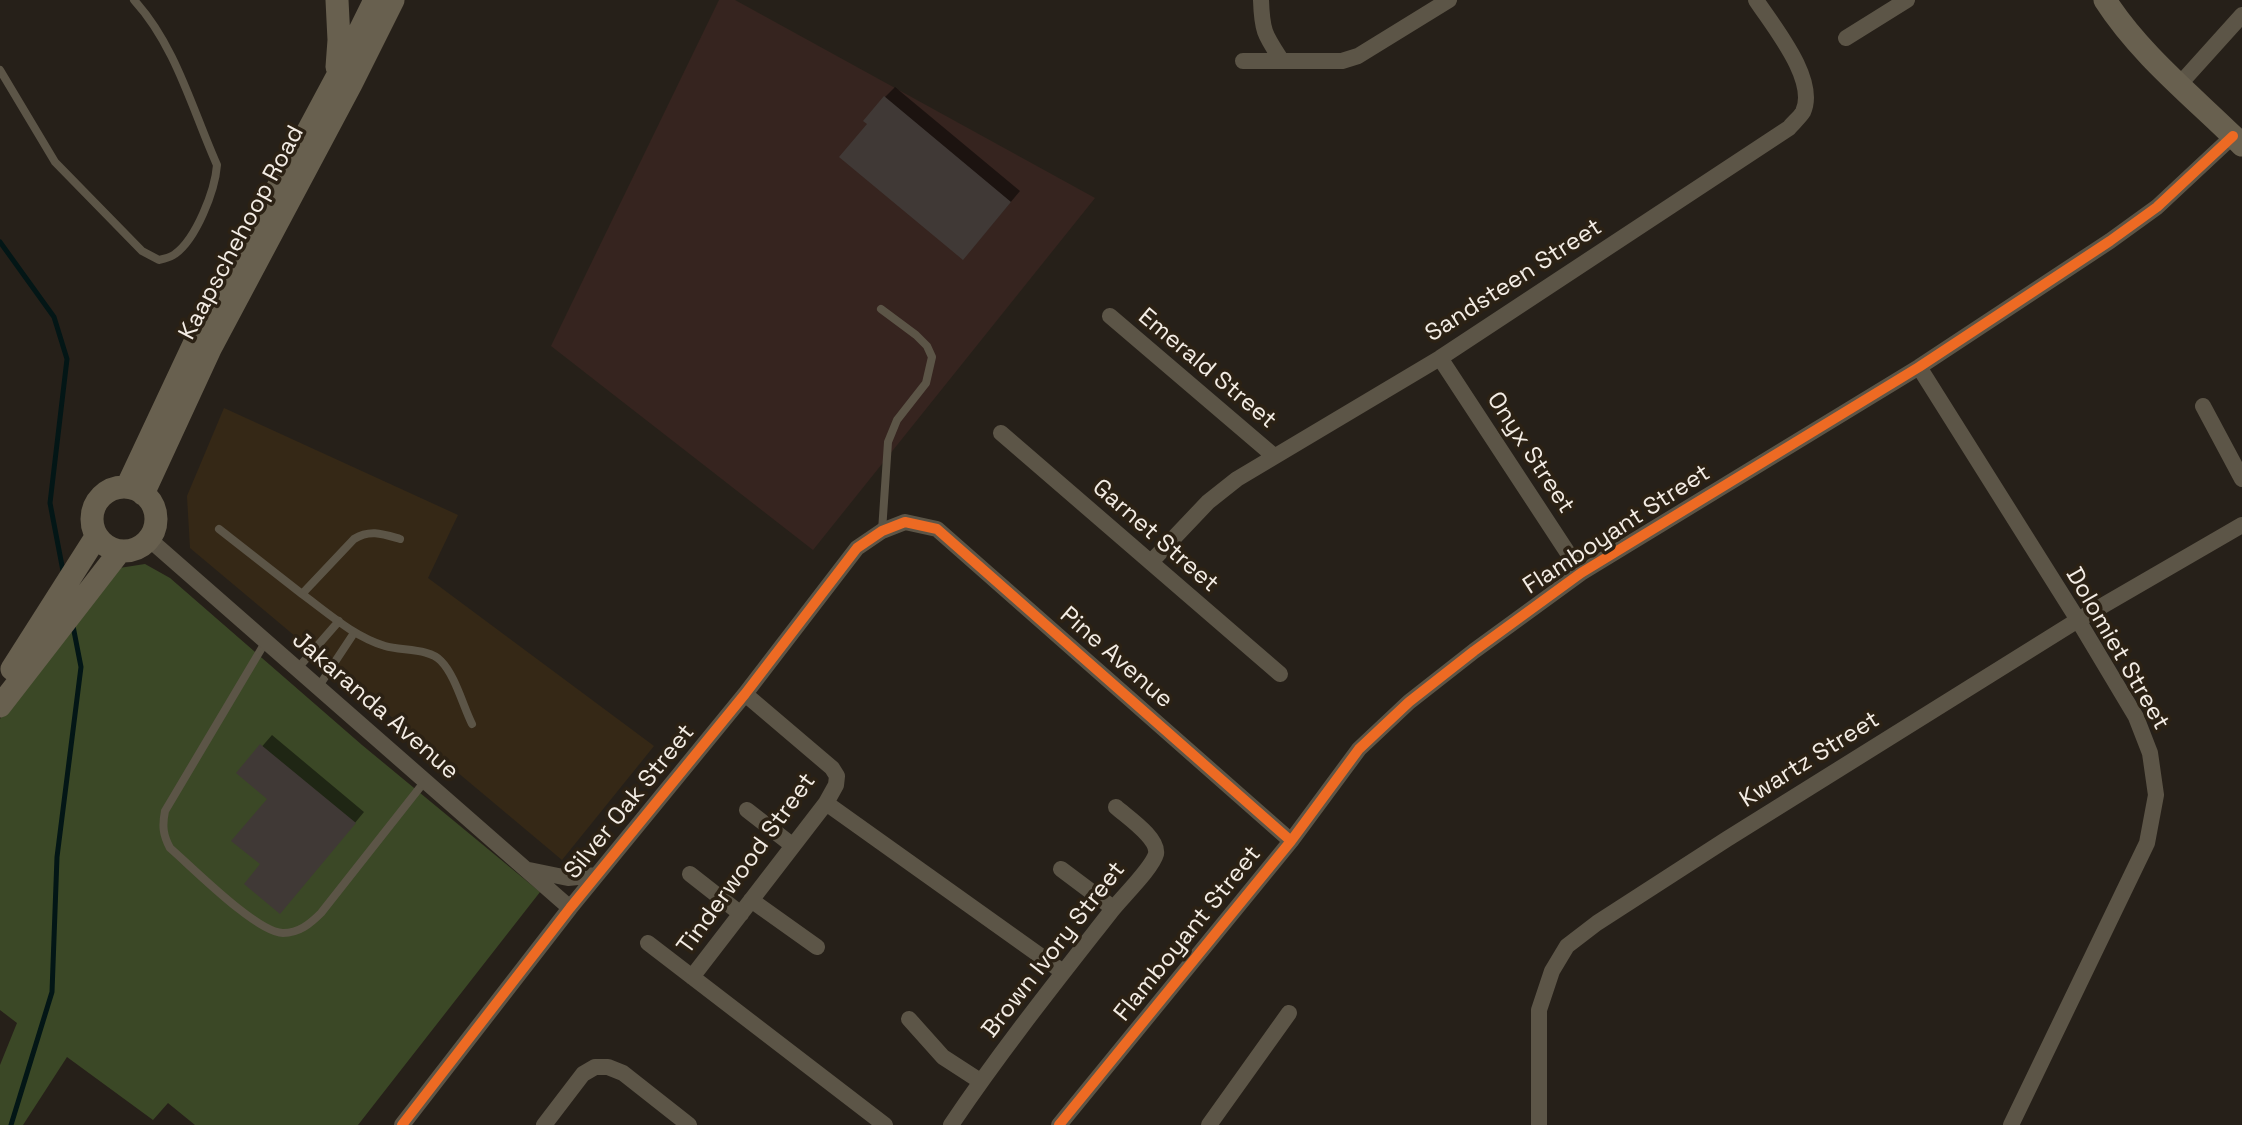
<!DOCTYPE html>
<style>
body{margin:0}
canvas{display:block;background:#262019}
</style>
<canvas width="2242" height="1125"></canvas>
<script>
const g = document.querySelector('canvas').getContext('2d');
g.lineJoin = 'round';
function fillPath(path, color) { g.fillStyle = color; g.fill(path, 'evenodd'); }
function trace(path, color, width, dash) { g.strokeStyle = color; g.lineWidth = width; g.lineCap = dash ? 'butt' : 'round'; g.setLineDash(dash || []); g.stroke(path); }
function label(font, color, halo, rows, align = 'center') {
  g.font = font + ' "Space Grotesk",sans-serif'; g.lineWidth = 7; g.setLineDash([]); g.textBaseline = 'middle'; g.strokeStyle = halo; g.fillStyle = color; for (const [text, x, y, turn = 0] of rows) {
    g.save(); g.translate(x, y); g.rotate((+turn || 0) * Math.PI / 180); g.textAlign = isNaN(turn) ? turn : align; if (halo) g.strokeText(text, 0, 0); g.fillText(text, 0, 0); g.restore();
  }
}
fillPath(new Path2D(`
 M224 408 458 515 428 578 654 746 562 860 190 548 187 496Z`), '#352816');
fillPath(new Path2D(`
 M719 0H735L1095 198 813 550 551 346Z`), '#36241f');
fillPath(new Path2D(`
 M145 564 170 578 362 745 540 892 358 1125H195L168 1103 153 1120 67 1057 23 1125H0V1065L17 1023 0 1010V719L63 626 113 569Z`), '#3b4826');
fillPath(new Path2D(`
 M895 87 1020 191 973 247 869 124 885 97Z
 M272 735 364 812 290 901 262 864 269 798 239 773Z`), '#0007');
trace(new Path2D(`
 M0 242 54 317 67 359 50 503 63 571
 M11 1125 52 992 57 857 81 667 73 626`), '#031616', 5);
fillPath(new Path2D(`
 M884 96 1011 202 963 260 839 157 867 124 863 121Z
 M260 744 356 823 280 914 244 884 260 864 231 841 267 799 236 773Z`), '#403936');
trace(new Path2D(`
 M0 70 55 162 142 251 159 260C165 258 170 258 175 254 196 239 215 191 217 165 192 109 176 46 134 0
 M881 309 916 335 927 346 932 357 926 383 897 420 888 442 882 531
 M219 529 302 594
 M400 539C383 534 370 529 354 539L302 594C328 613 353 636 385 646 401 651 430 648 441 661 455 675 463 706 472 724
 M266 641 165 811C162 826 163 835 170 848 192 867 257 933 283 933 299 933 310 924 321 913L425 781
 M298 668 339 621
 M319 686 354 633`), '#5c5547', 8);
trace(new Path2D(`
 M1261 0C1262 32 1265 35 1282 61
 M1846 38 1907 0
 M1243 61H1342L1358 56 1449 0
 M2179 85 2242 15
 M1110 316 1274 456
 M1440 358 1581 573
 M1919 367 2078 620 2136 717 2150 753 2156 795 2147 843 2011 1125
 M2203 406 2242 479
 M1001 433 1280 674
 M149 539 570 908
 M1151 562 1208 502 1237 479 1440 358 1789 128C1793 123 1800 117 1803 112 1818 80 1773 26 1756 0
 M826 803 1063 972
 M747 810 792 845
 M1061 869 1113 908
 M529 870 568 878 597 875
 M690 874 741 914
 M751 900 817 947
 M648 943 885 1125
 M692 977 826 803 836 785 837 776 832 768 745 694
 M909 1019 943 1057 980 1081
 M402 1125 570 908 745 694 857 548 882 531 905 522 937 529 1291 841
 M544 1125 583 1074 595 1067H608L623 1073 689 1125
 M951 1125C1000 1052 1055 983 1109 914 1119 900 1152 869 1156 854 1159 838 1127 817 1116 807
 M1059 1125 1291 841 1359 749 1409 702 1474 651 1581 573 1919 367 2110 241 2157 207 2233 136
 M1209 1125 1289 1013
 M1539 1125V1010L1552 971 1567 946 1597 923 1727 839 2078 620 2242 525`), '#5c5547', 16);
trace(new Path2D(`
 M337 0 339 40 337 67
 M2105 0C2141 56 2195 98 2242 145
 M127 487 196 340 337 77 375 0
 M92 519a32 32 0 1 1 64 0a32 32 0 1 1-64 0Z
 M143 494 211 347 351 84 393 0
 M12 669 96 537
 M0 706 120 551`), '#68604f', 23);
trace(new Path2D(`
 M402 1125 570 908 745 694 857 548 882 531 905 522 937 529 1291 841
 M1059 1125 1291 841 1359 749 1409 702 1474 651 1581 573 1919 367 2110 241 2157 207 2233 136`), '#ed6a23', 10);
label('24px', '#f3ece4', '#2b2114', [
 ["Kaapschehoop Road",242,233,-62],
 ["Sandsteen Street",1514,281,-33],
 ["Emerald Street",1207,369,40],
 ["Onyx Street",1530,453,57],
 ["Flamboyant Street",1617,530,-33],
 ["Garnet Street",1155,536,41],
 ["Dolomiet Street",2117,649,60],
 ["Pine Avenue",1116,658,41],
 ["Jakaranda Avenue",375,706,41],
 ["Kwartz Street",1810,760,-32],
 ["Silver Oak Street",630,802,-51],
 ["Tinderwood Street",747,864,-54],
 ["Flamboyant Street",1188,934,-51],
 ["Brown Ivory Street",1054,950,-52]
]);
</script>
